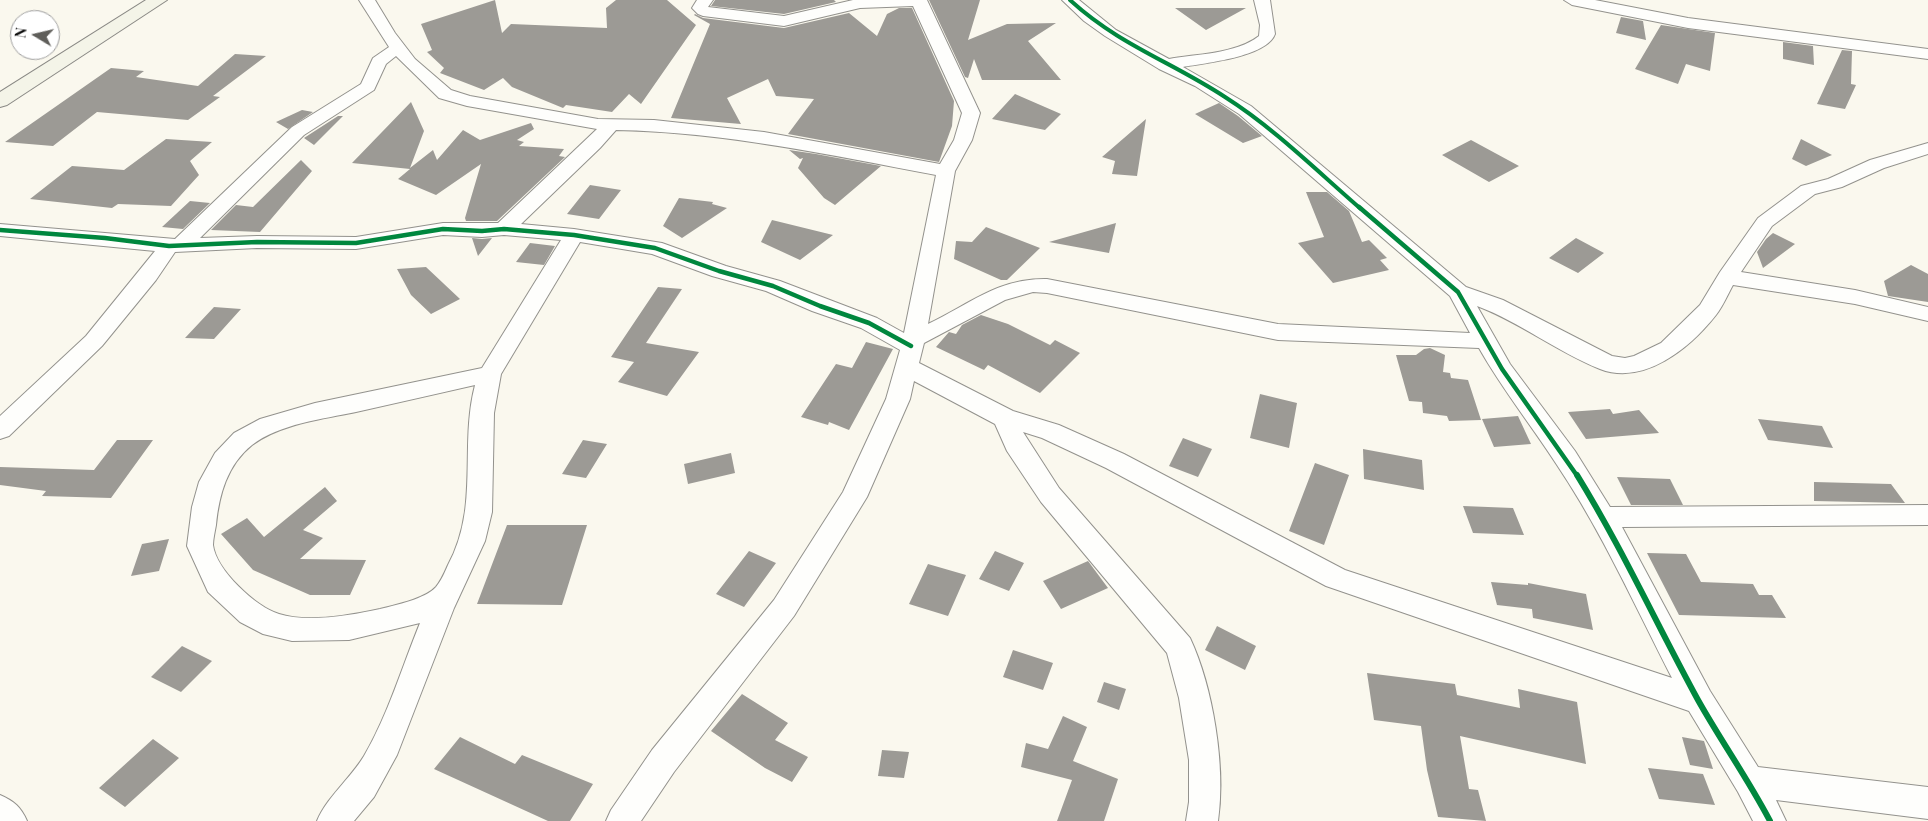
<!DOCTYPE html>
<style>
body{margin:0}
#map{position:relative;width:1928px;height:821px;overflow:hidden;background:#faf8ee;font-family:"Playfair Display",serif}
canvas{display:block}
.north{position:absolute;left:10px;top:10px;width:50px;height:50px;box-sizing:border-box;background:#fff;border:1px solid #9d9d9d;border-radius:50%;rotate:279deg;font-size:14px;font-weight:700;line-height:20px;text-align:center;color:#0b0b0b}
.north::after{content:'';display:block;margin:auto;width:18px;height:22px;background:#5f5e5a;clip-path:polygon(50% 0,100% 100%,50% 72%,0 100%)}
</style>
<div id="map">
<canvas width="1928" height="821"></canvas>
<div class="north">N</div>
</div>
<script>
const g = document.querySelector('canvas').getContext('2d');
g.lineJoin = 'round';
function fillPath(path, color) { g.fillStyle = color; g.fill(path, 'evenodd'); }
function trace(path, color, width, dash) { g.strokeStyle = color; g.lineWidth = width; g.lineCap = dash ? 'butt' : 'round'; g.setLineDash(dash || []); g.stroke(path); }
fillPath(new Path2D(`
 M495 0 502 33 511 24 607 28 606 8 616 0H667L696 25 641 104 629 94 612 112 566 105 563 108 512 87 503 78 484 90 440 73 444 68 427 52 432 50 421 24Z
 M715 0H834L836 2 784 14 711 6Z
 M929 0H980L968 40 1007 24 1056 23 1028 41 1061 80H982L974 59 968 78 965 77Z
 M899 8H912L954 101 952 126 939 162 788 134 814 99 776 96 768 79 727 98 741 124 671 118 710 24 694 15 695 14 703 18 784 28 849 13 877 36 887 14Z
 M1175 8H1246L1206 30Z
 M1621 17 1643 21 1646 40 1616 33Z
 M1661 25 1715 33 1710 71 1686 64 1678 84 1635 69Z
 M1783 42 1813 46 1814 65 1783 59Z
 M1842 50 1852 51 1851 84 1856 85 1845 109 1817 104Z
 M235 54 266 56 213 96 220 97 188 120 97 112 53 146 5 142 111 68 144 71 136 77 198 86Z
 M1015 94 1061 114 1045 130 992 119Z
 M411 102 424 131 410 168 433 150 437 160 463 130 480 140 531 123 534 129 517 140 524 142 519 146 564 149 559 156 565 157 497 221H466L465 218 481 164 436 195 398 179 410 169 352 163Z
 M1219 103 1238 116 1262 136 1243 143 1195 114Z
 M302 110 313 112 288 129 276 122Z
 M338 116H343L314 145 304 138Z
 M1146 119 1137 176 1112 174 1115 161 1102 157Z
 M166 139 212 142 190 161 199 175 171 206 118 204 112 208 30 199 72 166 124 170Z
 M1801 139 1832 155 1806 166 1792 159Z
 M1471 140 1519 166 1489 182 1442 155Z
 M789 150 816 154 881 166 835 205 824 198 798 168 803 158 800 159Z
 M301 160 312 171 260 232 211 230 236 205 253 207Z
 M590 185 621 190 599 219 567 214Z
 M1306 192H1327L1349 211 1362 242 1369 240 1387 258 1380 260 1389 270 1333 283 1298 243 1324 237Z
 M679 198 713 202 712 204 727 208 682 238 663 226Z
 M190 201 210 203 183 229 162 227Z
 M772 220 833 235 800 260 761 242Z
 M1116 223 1109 253 1049 242Z
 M986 227 1040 248 1007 280H1001L954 259 956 241 972 242Z
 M1773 233 1795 244 1763 268 1757 252 1766 239Z
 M472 238 482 239 492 238 478 256Z
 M1576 238 1604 253 1578 273 1549 258Z
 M530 243 555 246 544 265 516 262Z
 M1911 265 1928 274V302L1888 296 1884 281Z
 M426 267 460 299 431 314 411 295 397 269Z
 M658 287 682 289 646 343 699 352 667 396 618 382 634 362 611 357Z
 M214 307 241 309 214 339 185 338Z
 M981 315 1008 324 1050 345 1055 340 1080 353 1040 393 988 365 984 370 936 347 949 332 956 334 962 325Z
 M866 342 893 349 849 430 829 422 828 425 801 417 836 364 852 368Z
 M1430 348 1445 355 1443 372 1450 373 1451 378 1468 380 1481 420 1449 421 1447 416 1423 413 1422 402 1409 401 1396 355H1416L1424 349Z
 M1260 394 1297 403 1289 448 1250 438Z
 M1610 409 1613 414 1639 410 1659 433 1586 439 1568 412Z
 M1518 416 1531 444 1494 447 1482 419Z
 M1758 419 1822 426 1833 448 1768 440Z
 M1183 438 1212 449 1198 477 1169 466Z
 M117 440H153L111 498 42 496 46 491 0 485V467L94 470Z
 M583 440 607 444 586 478 562 474Z
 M1363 449 1422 460 1424 490 1364 479Z
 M731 453 735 473 688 484 684 464Z
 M1315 463 1349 475 1324 545 1289 531Z
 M1617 477 1670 479 1683 505H1631Z
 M1814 482 1891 484 1905 503 1814 501Z
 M325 487 337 501 303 530 323 538 300 559 366 560 350 595H310L253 570 221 534 247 518 264 537Z
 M1463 506 1513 508 1524 535 1473 533Z
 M507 525H587L562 605 477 604Z
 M169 539 159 571 131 576 142 544Z
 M749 551 776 563 744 607 716 594Z
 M995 551 1024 563 1009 591 979 579Z
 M1647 553 1686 554 1701 582 1753 584 1759 595H1772L1786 618 1679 615Z
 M1088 561 1108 588 1061 609 1043 581Z
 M928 564 966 575 948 616 909 604Z
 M1491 582 1528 585V583L1586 594 1593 630 1533 618 1532 609 1497 605Z
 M1217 626 1256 646 1245 670 1205 650Z
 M182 646 212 661 181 692 151 677Z
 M1013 650 1053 663 1043 690 1003 677Z
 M1367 673 1455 684 1457 695 1520 708 1518 689 1577 702 1586 764 1460 736 1469 789 1478 790 1486 821 1438 817 1427 770 1421 726 1374 720Z
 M1104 682 1126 689 1119 710 1097 702Z
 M742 694 788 723 775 740 808 757 792 782 765 768 711 731Z
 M1063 716 1087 727 1073 761 1118 779 1104 821H1057L1072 780 1021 767 1026 743 1048 749Z
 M460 737 515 764 522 755 593 784 570 821H548L434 769Z
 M1682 737 1704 741 1713 769 1690 765Z
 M153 739 179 758 125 807 99 788Z
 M882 750 909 752 904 778 878 776Z
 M1648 768 1703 774 1715 805 1659 799Z`), '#9c9a95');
const street = new Path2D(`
 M359 0H375L395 33 415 59 451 90 470 96 598 119 654 120 764 132 940 164 954 140 962 113 913 6 860 8 784 26 703 16 698 14 692 8 697 0H713L708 7 784 16 853 0H927L980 113 972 140 955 171 928 324C970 304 998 278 1047 279L1278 324 1470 333 1450 296 1239 114 1195 86 1159 69 1105 36 1084 21 1062 0H1079L1116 30 1169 59C1196 54 1236 54 1259 36L1260 25 1254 0H1270L1275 34C1267 57 1205 63 1183 67L1251 106 1466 287 1503 300 1612 356 1625 358 1634 356 1661 343 1700 305 1720 272 1758 218 1801 186 1828 179 1870 160 1928 143V154L1884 168 1842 187 1815 194 1772 226 1741 272 1855 290 1928 307V321L1855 304 1733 285C1728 294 1723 306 1716 315 1690 348 1644 386 1600 369 1557 352 1520 322 1477 306L1510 364 1575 451 1610 507 1928 505V525L1622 527 1710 691 1758 767 1928 787V819L1776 800 1786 821H1753L1738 792 1689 711 1326 586 1106 468 1042 438 1023 432 1059 488 1190 638C1213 687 1226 767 1218 821H1186L1189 802V760L1179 698 1167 653 1041 502 1007 451 995 424 914 381 910 399 867 497 794 616 674 772 641 821H606L611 810 652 750 774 600 843 492 886 399 900 350 861 328 812 311 766 291 712 276 652 254 580 242 501 374 494 413 492 512 485 541 454 608 397 755 374 797 354 821H317C327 797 350 779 364 756 388 715 402 667 420 623L349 640 292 641 263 634 240 622 208 592 187 546 192 507 199 482 215 453 234 433 260 419 315 403 482 368 561 240 504 235 482 237 443 235 356 249 257 248 175 252 156 280 102 346 9 436 0 439V416L86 336 155 251 0 236V224L175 239 292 127 361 84 373 58 389 47ZM396 56 439 98 467 106 597 129 498 223H443L356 237 257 236 200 238 304 135 374 90 386 64ZM616 130C724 132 830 155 936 175L904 333 877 318 780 281 726 266 662 243 574 229 521 224 600 148ZM1033 292 1047 293 1278 340 1479 348C1502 389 1532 426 1557 465 1602 532 1635 606 1672 678L1345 570 1124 454 1059 425 1013 411 919 363 924 343 1005 300ZM475 385C459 446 480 506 448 565 445 572 441 581 436 587 425 599 396 605 380 609 353 615 306 623 279 614 256 607 216 570 213 545 213 539 215 531 216 525 219 495 227 465 252 445 279 424 323 419 356 412 396 403 436 394 475 385Z
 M1564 0H1595L1688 18 1928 49V59L1688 28 1572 5Z
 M0 795C14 801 21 807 27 821H0Z`);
const secondary = new Path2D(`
 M146 0H167L7 105 0 107V92Z`);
trace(street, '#93928d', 2);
trace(secondary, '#898884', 2);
fillPath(street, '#fefefc');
fillPath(secondary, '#f4f4e8');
trace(new Path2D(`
 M1070 0C1119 45 1172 62 1225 97 1274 128 1317 171 1361 209`), '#00873e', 4);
trace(new Path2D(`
 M1359 207 1458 292 1502 369 1578 477
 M0 230 105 238 169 246 257 242 356 243 443 229 482 231 504 229 574 235 655 248 719 271 773 286 820 306 869 323 911 346`), '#00873e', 4.5);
trace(new Path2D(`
 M1577 475C1622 548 1657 625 1698 700 1721 741 1748 779 1770 821`), '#00873e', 6);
</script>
